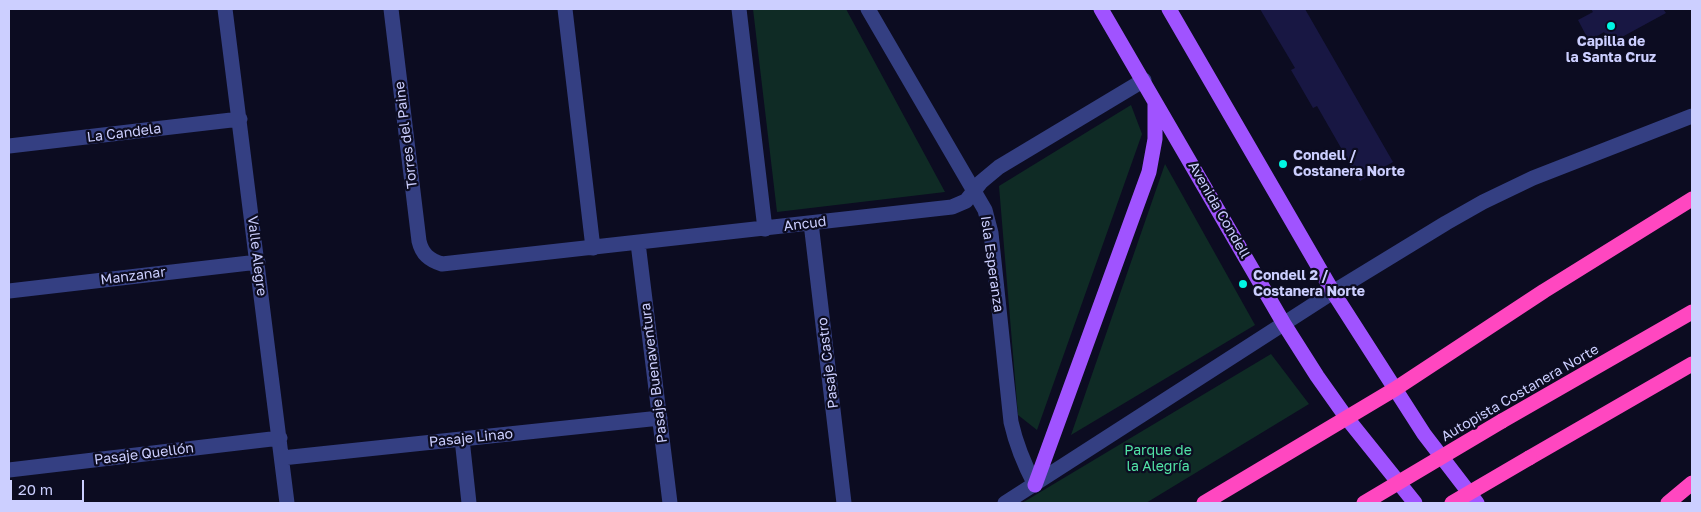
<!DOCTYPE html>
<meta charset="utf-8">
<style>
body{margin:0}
#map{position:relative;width:1701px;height:512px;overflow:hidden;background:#0c0c21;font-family:"Golos Text",sans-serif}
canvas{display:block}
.frame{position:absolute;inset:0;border:10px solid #cccfff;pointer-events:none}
.scale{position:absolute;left:10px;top:480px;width:74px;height:22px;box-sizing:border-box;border:2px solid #cccfff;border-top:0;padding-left:6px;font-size:15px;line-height:18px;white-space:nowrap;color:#cccfff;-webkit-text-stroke:4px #0c0c21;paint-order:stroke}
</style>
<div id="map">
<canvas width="1701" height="512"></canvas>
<div class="frame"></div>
<div class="scale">20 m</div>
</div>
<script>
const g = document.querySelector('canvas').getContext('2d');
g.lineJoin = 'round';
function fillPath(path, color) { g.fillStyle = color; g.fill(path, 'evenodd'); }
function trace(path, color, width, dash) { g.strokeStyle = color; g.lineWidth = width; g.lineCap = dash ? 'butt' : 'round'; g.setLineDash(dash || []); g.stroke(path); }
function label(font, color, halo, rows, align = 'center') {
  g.font = font + ' "Golos Text",sans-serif'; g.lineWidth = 4.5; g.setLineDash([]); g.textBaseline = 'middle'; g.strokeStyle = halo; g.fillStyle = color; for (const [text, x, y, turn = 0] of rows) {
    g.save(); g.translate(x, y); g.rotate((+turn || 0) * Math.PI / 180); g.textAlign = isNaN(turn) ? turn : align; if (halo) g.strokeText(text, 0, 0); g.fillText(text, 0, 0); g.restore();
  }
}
fillPath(new Path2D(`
 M753 9H846L945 192 777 212Z
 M1131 105 1142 134 1037 430 1018 415 999 186Z
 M1165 164 1255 325 1071 435Z
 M1271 354 1309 404 1146 503H1022Z`), '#0f2b25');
fillPath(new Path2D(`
 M1260 9H1305L1393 162 1360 181 1317 106 1313 108 1291 70 1295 68Z
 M1591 9H1663L1666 13 1611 43 1604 32 1589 41 1578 20 1593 12Z`), '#181743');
trace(new Path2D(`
 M225 9 287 503
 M391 9 419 241C422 254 429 260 442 264L952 207 966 201 981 182 999 167 1144 80
 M565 9 593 248
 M739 9 765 229
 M868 9 985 210 991 233 1011 422C1016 444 1024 464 1035 485
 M9 146 240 119
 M811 223 844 503
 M638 243 670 503
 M9 291 258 262
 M462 439 469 503
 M282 458 660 418
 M9 470 280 438
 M1005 503 1333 292 1446 223 1483 202 1533 178 1692 116`), '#343f82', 15);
trace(new Path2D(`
 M1101 9 1284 324 1317 376 1346 417 1415 503
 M1169 9 1333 292 1424 434 1477 503
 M1035 485 1149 172 1155 139V103`), '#a053ff', 15);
trace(new Path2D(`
 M1502 421 1692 312
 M1529 458 1692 364
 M1204 503 1395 389 1544 291 1692 199
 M1668 503 1692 483`), '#ff47c0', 15);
trace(new Path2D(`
 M1364 503 1502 421
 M1452 503 1529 458`), '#ff47c0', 15);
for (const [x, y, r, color] of [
 [1611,26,5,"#00f7e3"],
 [1283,164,5,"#00f7e3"],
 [1243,284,5,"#00f7e3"]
]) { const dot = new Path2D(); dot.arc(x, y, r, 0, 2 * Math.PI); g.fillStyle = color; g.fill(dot); trace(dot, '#0c0c21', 2); }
label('bold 14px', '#cccfff', '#0c0c21', [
 ["Capilla de",1611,42,"center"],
 ["la Santa Cruz",1611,58,"center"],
 ["Condell /",1293,156],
 ["Costanera Norte",1293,172],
 ["Condell 2 /",1253,276],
 ["Costanera Norte",1253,292]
], 'left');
label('14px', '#cccfff', '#0c0c21', [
 ["La Candela",124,133,-7],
 ["Torres del Paine",406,135,-97],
 ["Avenida Condell",1219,210,60],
 ["Ancud",805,224,-7],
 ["Valle Alegre",257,256,83],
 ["Isla Esperanza",992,264,82],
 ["Manzanar",133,276,-7],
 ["Pasaje Castro",828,363,-97],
 ["Pasaje Buenaventura",654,373,-97],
 ["Autopista Costanera Norte",1520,393,-30],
 ["Pasaje Linao",471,438,-6],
 ["Pasaje Quellón",144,454,-7]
]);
label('14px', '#52e4a6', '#0c0c21', [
 ["Parque de",1158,451],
 ["la Alegría",1158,467]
]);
</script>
